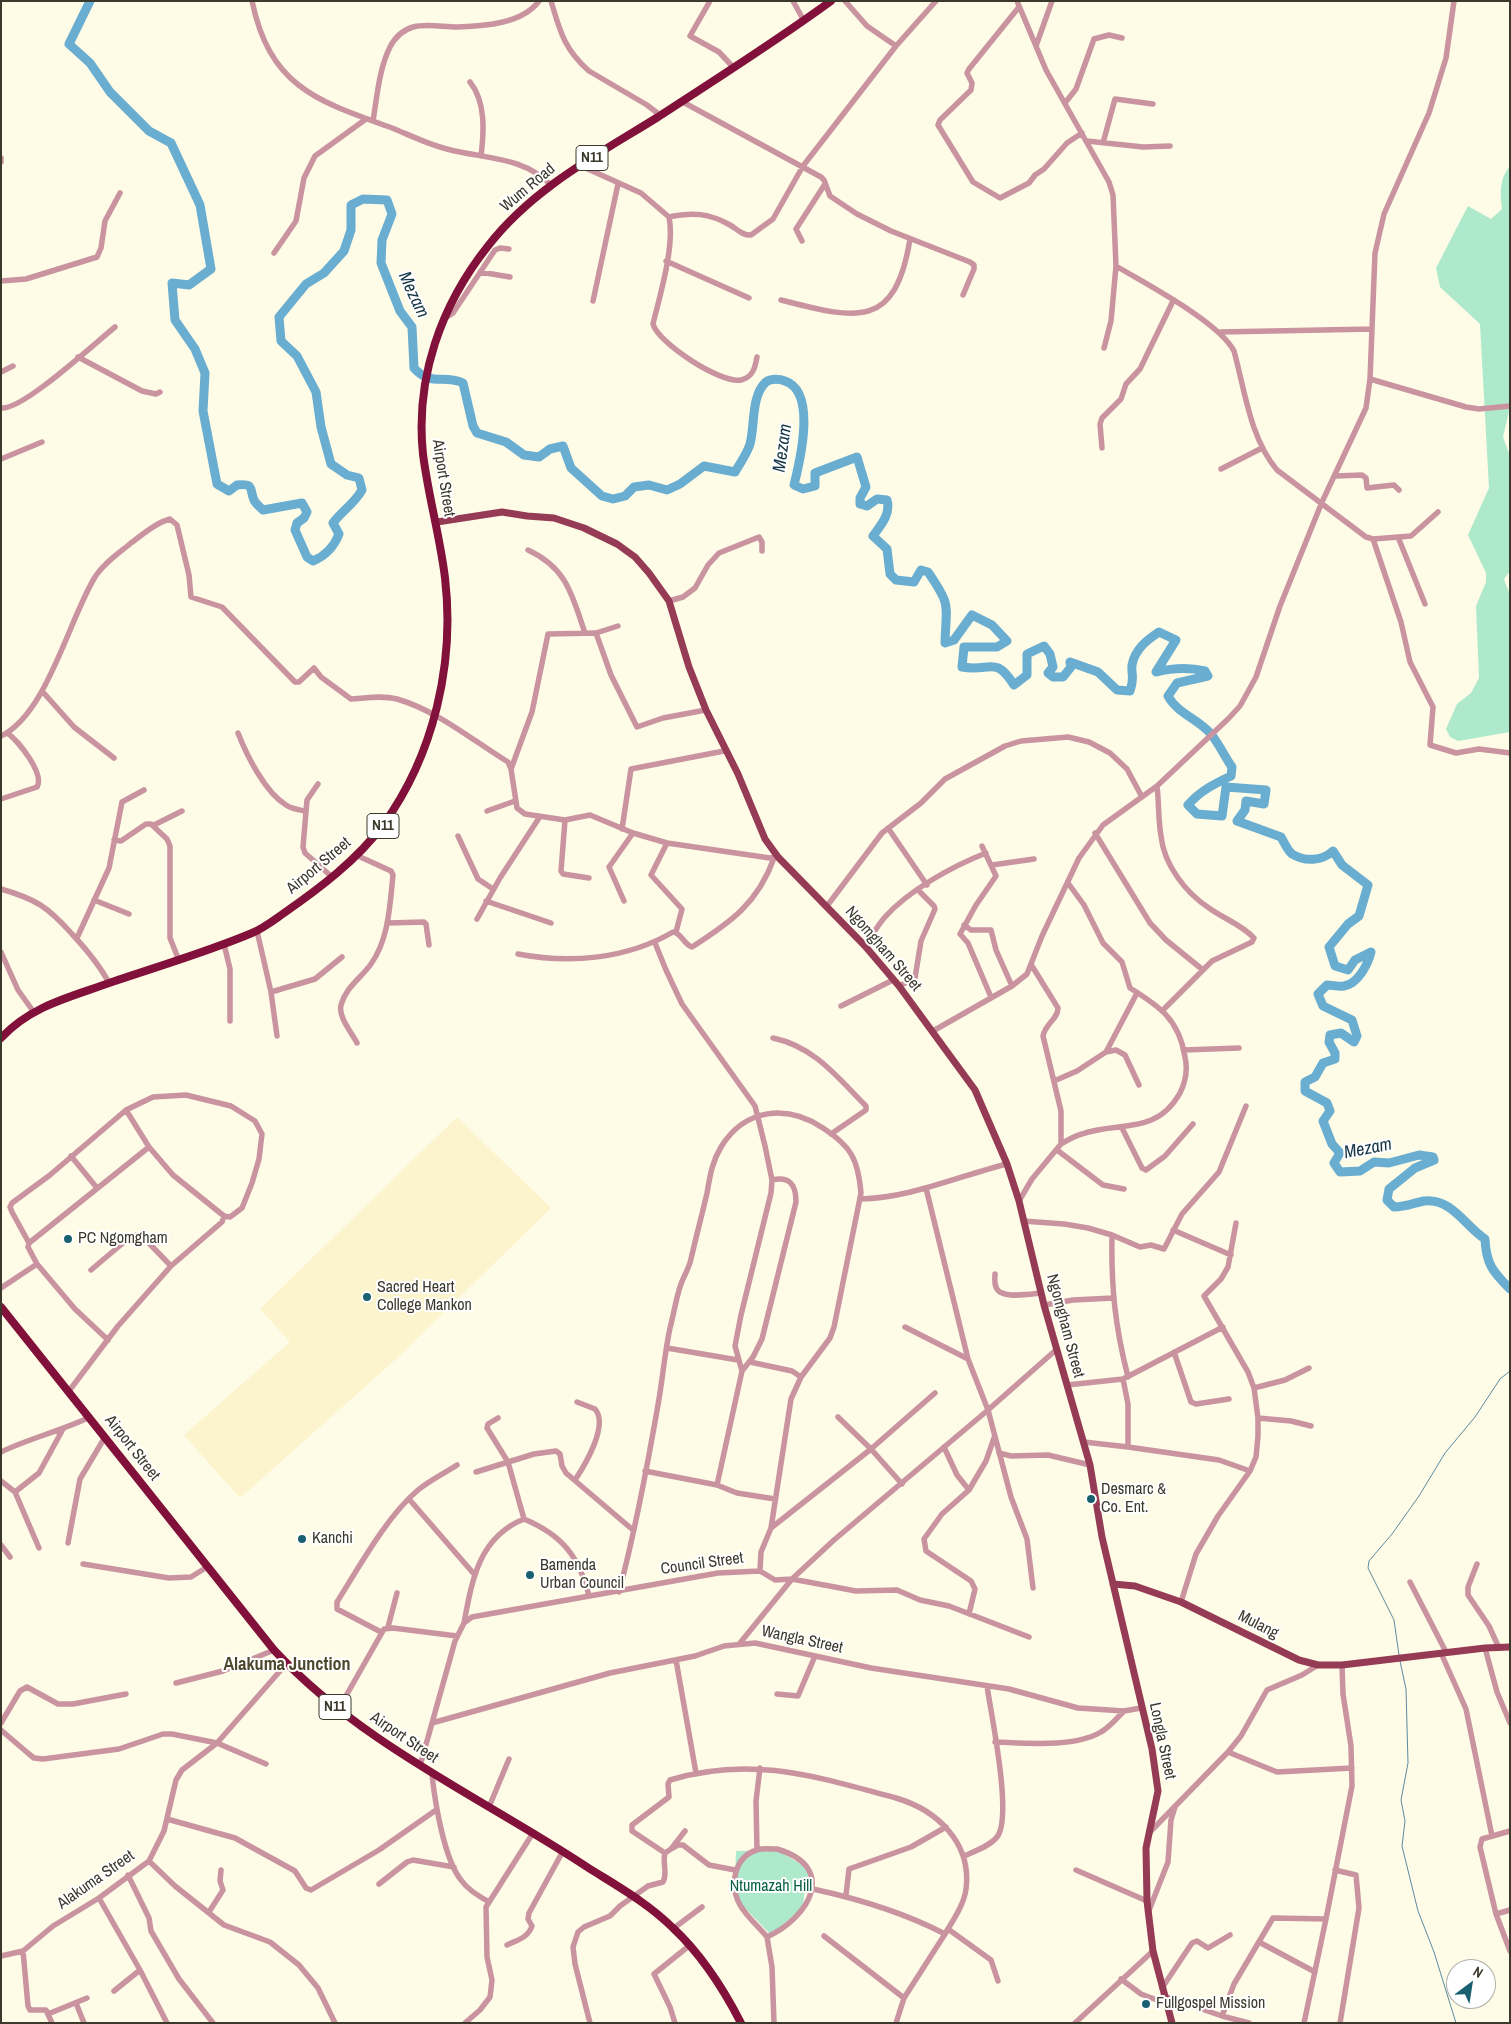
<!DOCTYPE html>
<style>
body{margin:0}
#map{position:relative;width:1511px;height:2024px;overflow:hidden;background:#fefbe7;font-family:"Archivo Narrow",sans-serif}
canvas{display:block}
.frame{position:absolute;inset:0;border:2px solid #3b392c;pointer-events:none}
.north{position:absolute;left:1446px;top:1959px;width:50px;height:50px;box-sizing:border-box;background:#fff;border:1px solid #b1b0ab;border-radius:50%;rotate:31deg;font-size:14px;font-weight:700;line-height:20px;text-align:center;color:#3b392c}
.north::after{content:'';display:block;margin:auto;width:18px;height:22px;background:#196170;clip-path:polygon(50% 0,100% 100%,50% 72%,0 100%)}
</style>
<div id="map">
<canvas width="1511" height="2024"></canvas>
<div class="frame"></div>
<div class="north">N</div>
</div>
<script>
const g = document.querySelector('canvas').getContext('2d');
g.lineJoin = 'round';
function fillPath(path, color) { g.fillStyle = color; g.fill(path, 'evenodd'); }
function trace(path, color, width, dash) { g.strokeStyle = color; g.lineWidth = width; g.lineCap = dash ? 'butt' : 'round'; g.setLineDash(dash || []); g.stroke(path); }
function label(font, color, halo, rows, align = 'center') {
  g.font = font + ' "Archivo Narrow",sans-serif'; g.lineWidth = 4; g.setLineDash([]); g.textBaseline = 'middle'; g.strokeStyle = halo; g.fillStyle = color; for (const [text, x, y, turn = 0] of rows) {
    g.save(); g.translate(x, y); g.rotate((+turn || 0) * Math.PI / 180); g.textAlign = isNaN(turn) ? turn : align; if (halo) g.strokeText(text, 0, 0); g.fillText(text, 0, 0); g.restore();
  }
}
fillPath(new Path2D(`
 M457 1117 551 1208 395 1360 240 1498 184 1435 290 1342 260 1309Z`), '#fcf4cc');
fillPath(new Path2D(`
 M1510 166V407L1503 437 1510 456V571L1504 579 1510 595V732L1458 741 1450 737 1446 729 1457 704 1471 693 1479 678 1476 606 1486 582V573L1468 535 1489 488 1480 324 1440 287 1436 268 1468 206 1491 219 1502 209C1500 193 1499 179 1510 166Z
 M777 1850 809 1869 802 1909 771 1935 740 1903 735 1885 736 1851Z`), '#ade9ca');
trace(new Path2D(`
 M1399 1655 1394 1620 1368 1568 1369 1561 1392 1534 1419 1496 1445 1453 1475 1417 1500 1379 1510 1371
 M1400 1661 1406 1689 1408 1763 1401 1800 1405 1821 1402 1846 1418 1911 1434 1952 1456 2023`), '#5b8aa0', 1);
trace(new Path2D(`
 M90 1 69 44 90 63 110 92 149 131 171 143 200 205 211 269 189 285 172 283 175 320 195 349 205 373 203 411 217 484 229 491 237 485C255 483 249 489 254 500 255 503 260 507 263 510L302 503 307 512 304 518 297 523 295 530 307 557 313 561C325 556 334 547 339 534L333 523C342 511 354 504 362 490L359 478 347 475 331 464 321 427 316 392 297 356 281 341 279 317 306 284 324 273 344 251 351 230V205L363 199 387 200 392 214 382 240 381 263 400 311 412 327 414 368C431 387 443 374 463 383L473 426 477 433 506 442 524 455 539 457 550 449 563 446 571 468 602 496 613 499 625 496 634 487 649 485 667 490 680 484 704 466 735 472C740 463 747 454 750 444 755 426 751 395 766 382 771 378 780 379 785 381 817 392 800 461 794 485L803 489 815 486V473L857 457 866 487 860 498V504L867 506 877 499 887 500C891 514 881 525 873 536L887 549 890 574 896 580 914 582 921 570 928 572C952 607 946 604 945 643L954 640 972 615 992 625 1007 641 997 647H964L962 667C991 672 995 655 1014 685L1027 675V654L1044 646 1050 654 1053 667 1048 673 1053 677H1063L1071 667 1070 662 1098 672 1117 690 1130 691C1135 677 1131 676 1132 665 1135 649 1147 640 1159 632L1176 640 1156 672C1173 668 1188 667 1205 671L1208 676 1177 683 1168 696C1177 713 1198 719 1211 734 1219 744 1225 757 1232 767L1231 776C1214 784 1200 791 1188 805L1197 814 1222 816 1226 787 1266 790 1264 804 1246 801 1245 810 1237 821 1281 837C1284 842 1287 850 1292 854 1305 862 1322 861 1333 851L1342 865 1368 885 1359 916 1348 924 1329 947 1335 966 1348 970 1355 960 1371 952C1368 964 1358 984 1344 986 1339 987 1332 985 1327 985L1318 994 1323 1006 1352 1020 1357 1036 1354 1042 1341 1033 1330 1035 1329 1042 1335 1053V1059L1323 1063 1315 1077 1305 1082V1091L1327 1103 1330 1111 1323 1121 1332 1144 1340 1153 1334 1163 1340 1172 1360 1171 1374 1162 1389 1163 1419 1155 1433 1157 1434 1160 1415 1168 1389 1189 1387 1200 1394 1207C1405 1207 1414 1203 1424 1201 1452 1198 1465 1226 1485 1239 1486 1264 1493 1272 1510 1289`), '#69add1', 9);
trace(new Path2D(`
 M252 1C270 87 317 101 392 128 414 137 436 148 460 152 493 159 525 159 551 185
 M551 1C560 31 564 49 589 71L647 105 660 115
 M710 1 690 36 719 52 733 67
 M793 1 804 21
 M845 1 867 26 896 46
 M1017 1 1046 70 1109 182 1113 195 1116 266C1146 284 1219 322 1234 351 1245 391 1250 438 1277 470L1366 537 1373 539 1411 536 1438 512
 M1019 7 969 69 967 73 972 83 971 90 940 120 938 125 973 182 1000 198 1029 183 1035 175 1044 169 1067 143 1082 133
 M1036 46 1052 1
 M470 82C486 102 484 132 481 156
 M681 101 821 177 824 180 830 196 857 214 891 231 970 262 974 265V269L963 295
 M1065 103 1076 89 1094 39 1109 35 1122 38
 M373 121C377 97 379 69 390 47 406 17 432 27 458 27 484 26 522 24 539 1
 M1087 141 1143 147 1170 146
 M1103 143 1115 99 1153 104
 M1 162V158
 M579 165 641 193 669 217C675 246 660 295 653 324 658 343 721 384 741 380 753 377 755 368 757 357
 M669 217C692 212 709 213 730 225 737 229 743 236 751 235L773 219 803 166 896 46 936 1
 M802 241 796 229 825 184
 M274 253 296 221 304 178 315 156 366 119
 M666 261 749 298
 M480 272 510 277
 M1 281 26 279 97 257 101 248 105 221 120 193
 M781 300C856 319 895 331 910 239
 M593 301 618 184
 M444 319 453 313 495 250 500 248 509 249
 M1220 332 1372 329
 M1104 348 1111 321 1116 266
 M78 357 142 391 156 394 160 392
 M1 372 13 366
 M1370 379 1466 407 1479 409 1510 406
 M1 408C22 411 95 343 115 327
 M1102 448 1100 424 1102 418 1121 399 1126 384 1140 369 1173 301
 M1 459 42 442
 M1221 469 1262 448
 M1335 476 1362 475 1366 478 1367 488 1394 485 1399 490
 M1398 537 1425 604
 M1373 539 1401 622 1410 662 1433 707 1430 745 1456 753 1479 749 1510 753
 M528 550C567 568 572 595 585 633
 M669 601 683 597 695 588 708 565 719 553 759 537 762 542V551
 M596 633 611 675 637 727 663 718 706 710
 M42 691 74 727 114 758
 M238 733C247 756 265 792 286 805 292 809 299 810 305 811
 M1 736C47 714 69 619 95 577 104 563 119 553 131 543 143 534 156 523 170 519L177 525 189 575 191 597 222 607 295 682H299L314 668 321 677 351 699C366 698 382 695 397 699 438 711 472 740 508 762L511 769 517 808 525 814 565 820 590 815 633 833 667 843 770 858 778 857
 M511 769 532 712 548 634 596 633 618 626
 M318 784 307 800 303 847 305 853 332 877
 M1157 786C1159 802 1158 819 1161 836 1164 865 1186 893 1209 908 1224 919 1241 924 1254 938L1252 942 1212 961 1163 1010
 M1 799 37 787C45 774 18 740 7 733
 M487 811 515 801
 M565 820 561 871 563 874 589 878
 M154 825 182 811
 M888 828 927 885
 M622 829 631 769 724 751
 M1095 833 1150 923 1166 940 1203 970
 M458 836 478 879 493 889
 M114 840 121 841 146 824H151L167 839 170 846V938L178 958
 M667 843 651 875 682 909 676 932
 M982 846 996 876 976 905 960 934 968 943 991 997
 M356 855 391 871 393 875C390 904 389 939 371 964 361 978 346 987 341 1005 338 1017 352 1033 357 1043
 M992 865 1034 859
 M1 889C36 899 48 907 72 934 86 949 99 964 109 983
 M94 900 129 914
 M486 901 551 923
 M624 901 609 867 633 833
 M827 906 882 833 921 803 945 779 1005 746 1021 741 1068 737 1089 742 1110 753 1127 769 1142 797
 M477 919 500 878 539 818
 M387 923 424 922 426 924 429 945
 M964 925 971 930H991L996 950 1012 986
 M257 931 271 992 277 1036
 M77 938 109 868 122 802 144 790
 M655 943 666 970 682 1004 755 1106 765 1146 772 1180 771 1193 741 1315 735 1346 742 1371
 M224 944 230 969V1021
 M865 946C872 936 877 926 885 917 909 890 953 866 986 853
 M1 952 18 990 33 1011
 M518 954C570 964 627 959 673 932 682 933 683 944 692 947 731 922 758 903 774 858
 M899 986 915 978 921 941 935 909 934 906 918 890
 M271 992 315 979 342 957
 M841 1006 893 980
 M933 1031 1012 986 1027 974 1042 936 1079 858 1103 825 1157 786 1228 719 1240 706 1256 677 1280 606 1322 502 1366 408 1370 379 1375 253 1384 214 1429 113 1446 58 1454 1
 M773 1038C815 1047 837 1077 866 1106V1110L831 1134
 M1184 1050 1239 1048
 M1106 1052 1137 993
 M1054 1081 1077 1071 1106 1052 1116 1050 1125 1055 1139 1085
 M1122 1128 1142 1168 1146 1170 1165 1156 1193 1124
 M1061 1144C1068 1140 1074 1136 1082 1134 1118 1121 1156 1136 1180 1093 1186 1081 1188 1070 1185 1057 1179 1019 1159 1006 1130 988L1122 962 1103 943 1084 905 1068 883
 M1057 1150 1103 1185 1124 1189
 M71 1156 97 1188
 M772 1180C790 1176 796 1185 796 1202L762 1339 753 1357 742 1371 717 1485 737 1493 775 1499
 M926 1188 968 1359 988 1410 1011 1497 1027 1539 1033 1588
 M860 1199C911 1198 958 1176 1007 1164
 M1019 1201 1032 1179 1061 1144V1111L1043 1036C1045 1024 1058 1019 1058 1008L1032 966
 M1023 1221 1064 1224 1088 1228 1112 1235 1140 1247 1151 1245 1164 1249 1182 1214 1219 1172 1246 1106
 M1173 1230 1231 1255
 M1112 1235C1111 1287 1115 1326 1128 1377
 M29 1243 12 1212 10 1207 12 1203 50 1175 126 1110 153 1097 186 1095 231 1106 255 1121 262 1134 259 1159 252 1183 242 1208 230 1217 224 1216 173 1175 149 1147 126 1110
 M37 1264 75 1309 108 1340
 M91 1270 130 1237 137 1235 143 1237 171 1266
 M995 1274C995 1278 994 1283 996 1287 1000 1300 1031 1294 1041 1293
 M1 1288 37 1264 28 1247 29 1243 149 1147
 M1044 1305 1073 1300 1113 1298
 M905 1327 968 1359
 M667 1348 738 1360
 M1174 1352 1191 1402 1196 1404 1229 1399
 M750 1362 792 1371 801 1377
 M1067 1385 1123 1379 1223 1327
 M1254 1388 1285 1380 1309 1368
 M69 1391 118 1326 171 1266 222 1222 224 1216
 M838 1417 871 1449 902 1484
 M498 1418 488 1424 487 1428 508 1462 524 1519
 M1258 1418 1291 1421 1311 1426
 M1084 1442 1128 1447V1404L1123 1379
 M944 1447 957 1475 969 1490
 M1128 1447 1219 1460 1250 1471
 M1 1452C30 1438 61 1431 90 1417
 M999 1453 1011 1456 1048 1455 1090 1465
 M645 1471 717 1485
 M476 1472 534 1454 556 1451 560 1454 562 1466 566 1473 633 1530
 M575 1480C585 1465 609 1425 595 1409L577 1402
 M1 1481 15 1492 39 1548
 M15 1492 39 1473 63 1429
 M409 1499 474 1574
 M771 1528 871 1449 935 1393
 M68 1543 80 1479 105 1437
 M1 1545 10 1557
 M83 1564 169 1578 191 1577 207 1567
 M1477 1564 1468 1587V1595L1489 1626 1499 1648
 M1410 1582 1446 1652
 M619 1592C636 1528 648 1463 659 1399 663 1375 665 1351 670 1328 674 1313 676 1298 681 1284 684 1276 689 1268 691 1259 696 1237 702 1215 707 1193 710 1176 712 1162 721 1147 745 1108 787 1104 823 1128 851 1146 858 1159 861 1193L834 1327 830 1338 801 1377 791 1399 771 1528 761 1552 760 1571
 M1181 1602 1196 1554 1218 1516 1250 1471 1256 1457 1258 1436V1418L1254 1388 1248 1372 1204 1296 1221 1279 1228 1267 1236 1223
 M969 1614 975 1589 971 1581 926 1551 924 1539 942 1514 969 1490 986 1461 994 1438
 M464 1623C472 1580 479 1537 524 1519 562 1535 579 1556 589 1596
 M388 1627 397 1593
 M381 1632 337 1609V1602C359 1567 387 1516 418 1490 430 1480 445 1473 457 1465
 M740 1643 792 1579 856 1591 897 1590 920 1600 949 1606 1029 1637
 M1485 1648 1497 1692 1510 1723
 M1441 1653 1466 1709 1492 1836
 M676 1660 696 1773
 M176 1683 223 1671 274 1650
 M777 1694 798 1696 815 1656
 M338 1710 384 1629 393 1628 457 1636
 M1 1723 20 1691 27 1687 58 1704H73L126 1694
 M432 1723 610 1673 695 1656 724 1646 755 1643 871 1668 1009 1689 1078 1708 1124 1711 1141 1708
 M1 1730 29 1754 34 1758 43 1759 119 1749 163 1734H172L217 1743 266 1764
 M995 1742C1025 1743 1074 1748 1101 1732 1110 1727 1117 1718 1124 1711
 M1228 1752 1277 1772 1352 1768
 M420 1766 455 1641 464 1623 472 1617 718 1573 760 1571 775 1580 792 1579 834 1540 988 1410 1057 1349
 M432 1775C435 1802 444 1859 461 1880 468 1890 479 1896 489 1902
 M489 1807 509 1759
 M167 1819 235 1838 295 1871 306 1888 311 1890 379 1850 436 1810
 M1510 1831 1482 1839 1480 1847 1496 1914 1510 1951
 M1149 1833 1228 1752 1241 1736 1267 1690 1302 1675 1318 1665
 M673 1848 678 1845H683L709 1865 735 1870
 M777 1849C838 1867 810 1917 767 1937 759 1927 746 1916 740 1905 729 1885 734 1857 757 1850 763 1848 771 1849 777 1849Z
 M757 1850 756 1801 760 1768
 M665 1853 632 1831V1825L669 1797 668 1784 670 1780C752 1755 817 1777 896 1798 937 1810 972 1843 966 1889 964 1905 953 1920 945 1934
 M964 1856C975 1851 990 1846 997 1837 1013 1817 991 1714 987 1686
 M149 1861 175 1886 224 1925 270 1942 299 1965 318 1988 335 2023
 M1076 1870 1147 1901
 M1335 1870 1356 1875 1359 1908 1340 2023
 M128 1875 149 1918 151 1931 179 1979 213 2023
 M379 1884 407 1862 413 1860 454 1867
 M813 1889C859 1899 903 1912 945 1934L904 1998 896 2023
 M846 1895 849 1869 911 1847 946 1827
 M99 1898 140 1970
 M209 1912 223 1890 220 1881 221 1870
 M1148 1913 1168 1862 1171 1820 1175 1807
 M1496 1914 1510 1910
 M674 1928 702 1907
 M948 1929 991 1960 998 1981
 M824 1936 904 1998
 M767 1937 772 1967 774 2023
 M1259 1942 1315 1972
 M507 1945C517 1940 528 1938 532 1926L528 1919 529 1913 563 1851
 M23 1951 28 2006 30 2010H46L52 2023
 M1 1956 23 1951 53 1926 99 1898 149 1861 164 1831 176 1780 182 1770 217 1743 287 1663
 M1121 1979 1141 1994 1165 2003
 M1162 1988 1192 1943 1197 1941 1208 1948 1230 1935
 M114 1991 140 1970 167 2023
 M1164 1996 1222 2016 1249 2023
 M76 2003 84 2023
 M48 2014 87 1998
 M1222 2016 1234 1984 1273 1918 1326 1919 1352 1786 1351 1746 1343 1694 1342 1665
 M465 2023 480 2010 490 1997 492 1980 487 1957 486 1907 533 1833
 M590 2023 575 1964 573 1947 578 1932 584 1927 610 1916 620 1906 648 1886 663 1882C668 1873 662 1863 665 1853L671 1849 685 1831
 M675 2023 670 2007 654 1974 690 1945
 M1075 2023 1153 1951
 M1304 2023 1326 1919`), '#c9949f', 5.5);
trace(new Path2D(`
 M437 522 502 512 527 516 554 518 584 528 617 544 635 557 649 573 669 601 689 667 706 710 738 774 765 839 778 857 865 946 899 986 975 1090 1007 1164 1019 1201 1044 1305 1090 1465 1102 1537 1152 1749 1158 1791 1146 1848 1147 1901 1153 1951 1172 2023
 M1113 1584 1135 1586 1181 1602 1299 1660 1318 1665H1342L1485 1648 1510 1647`), '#963b55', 7);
trace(new Path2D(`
 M1 1038C32 1005 71 997 112 982 159 966 207 952 252 933 264 928 274 920 284 913 320 888 357 860 383 825 434 755 455 663 445 578 440 536 428 495 423 454 415 378 441 305 488 246 533 188 597 155 658 117 716 79 775 42 831 1
 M1 1307 274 1650C362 1745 481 1797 587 1867 617 1886 648 1903 673 1928 702 1955 723 1988 741 2023`), '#81113b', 8);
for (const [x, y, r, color] of [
 [68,1239,5,"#196170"],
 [367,1297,5,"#196170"],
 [1091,1499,5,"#196170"],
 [302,1539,5,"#196170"],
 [530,1575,5,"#196170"],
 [1146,2004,5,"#196170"]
]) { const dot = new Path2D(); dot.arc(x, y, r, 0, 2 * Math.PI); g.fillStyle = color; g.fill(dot); trace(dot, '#fff', 2); }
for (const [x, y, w] of [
 [592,158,32],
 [383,826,32],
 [335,1707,32]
]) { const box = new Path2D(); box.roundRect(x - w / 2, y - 12.5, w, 25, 4); g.fillStyle = '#fff'; g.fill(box); trace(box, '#3b392c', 1); }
label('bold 15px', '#3b392c', null, [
 ["N11",592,158],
 ["N11",383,826],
 ["N11",335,1707]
]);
label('16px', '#3b392c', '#fff', [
 ["Wum Road",528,188,-40],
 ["Airport Street",443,478,81],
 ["Airport Street",319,866,-40],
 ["Ngomgham Street",883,949,49],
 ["Ngomgham Street",1065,1326,75],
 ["Airport Street",132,1448,52],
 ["Council Street",702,1564,-8],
 ["Mulang",1258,1625,27],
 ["Wangla Street",802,1640,12],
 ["Airport Street",404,1738,34],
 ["Longla Street",1162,1741,78],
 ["Alakuma Street",96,1880,-35]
]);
label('16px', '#3b392c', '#fff', [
 ["PC Ngomgham",78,1239],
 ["Sacred Heart",377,1288],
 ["College Mankon",377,1306],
 ["Desmarc &",1101,1490],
 ["Co. Ent.",1101,1508],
 ["Kanchi",312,1539],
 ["Bamenda",540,1566],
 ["Urban Council",540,1584],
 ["Fullgospel Mission",1156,2004]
], 'left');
label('16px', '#076142', '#fff', [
 ["Ntumazah Hill",771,1887]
]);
label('italic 18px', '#173747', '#fff', [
 ["Mezam",413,295,65],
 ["Mezam",783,448,-82],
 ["Mezam",1368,1149,-11]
]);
label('bold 18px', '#4d472c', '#fff', [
 ["Alakuma Junction",287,1665]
]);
</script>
